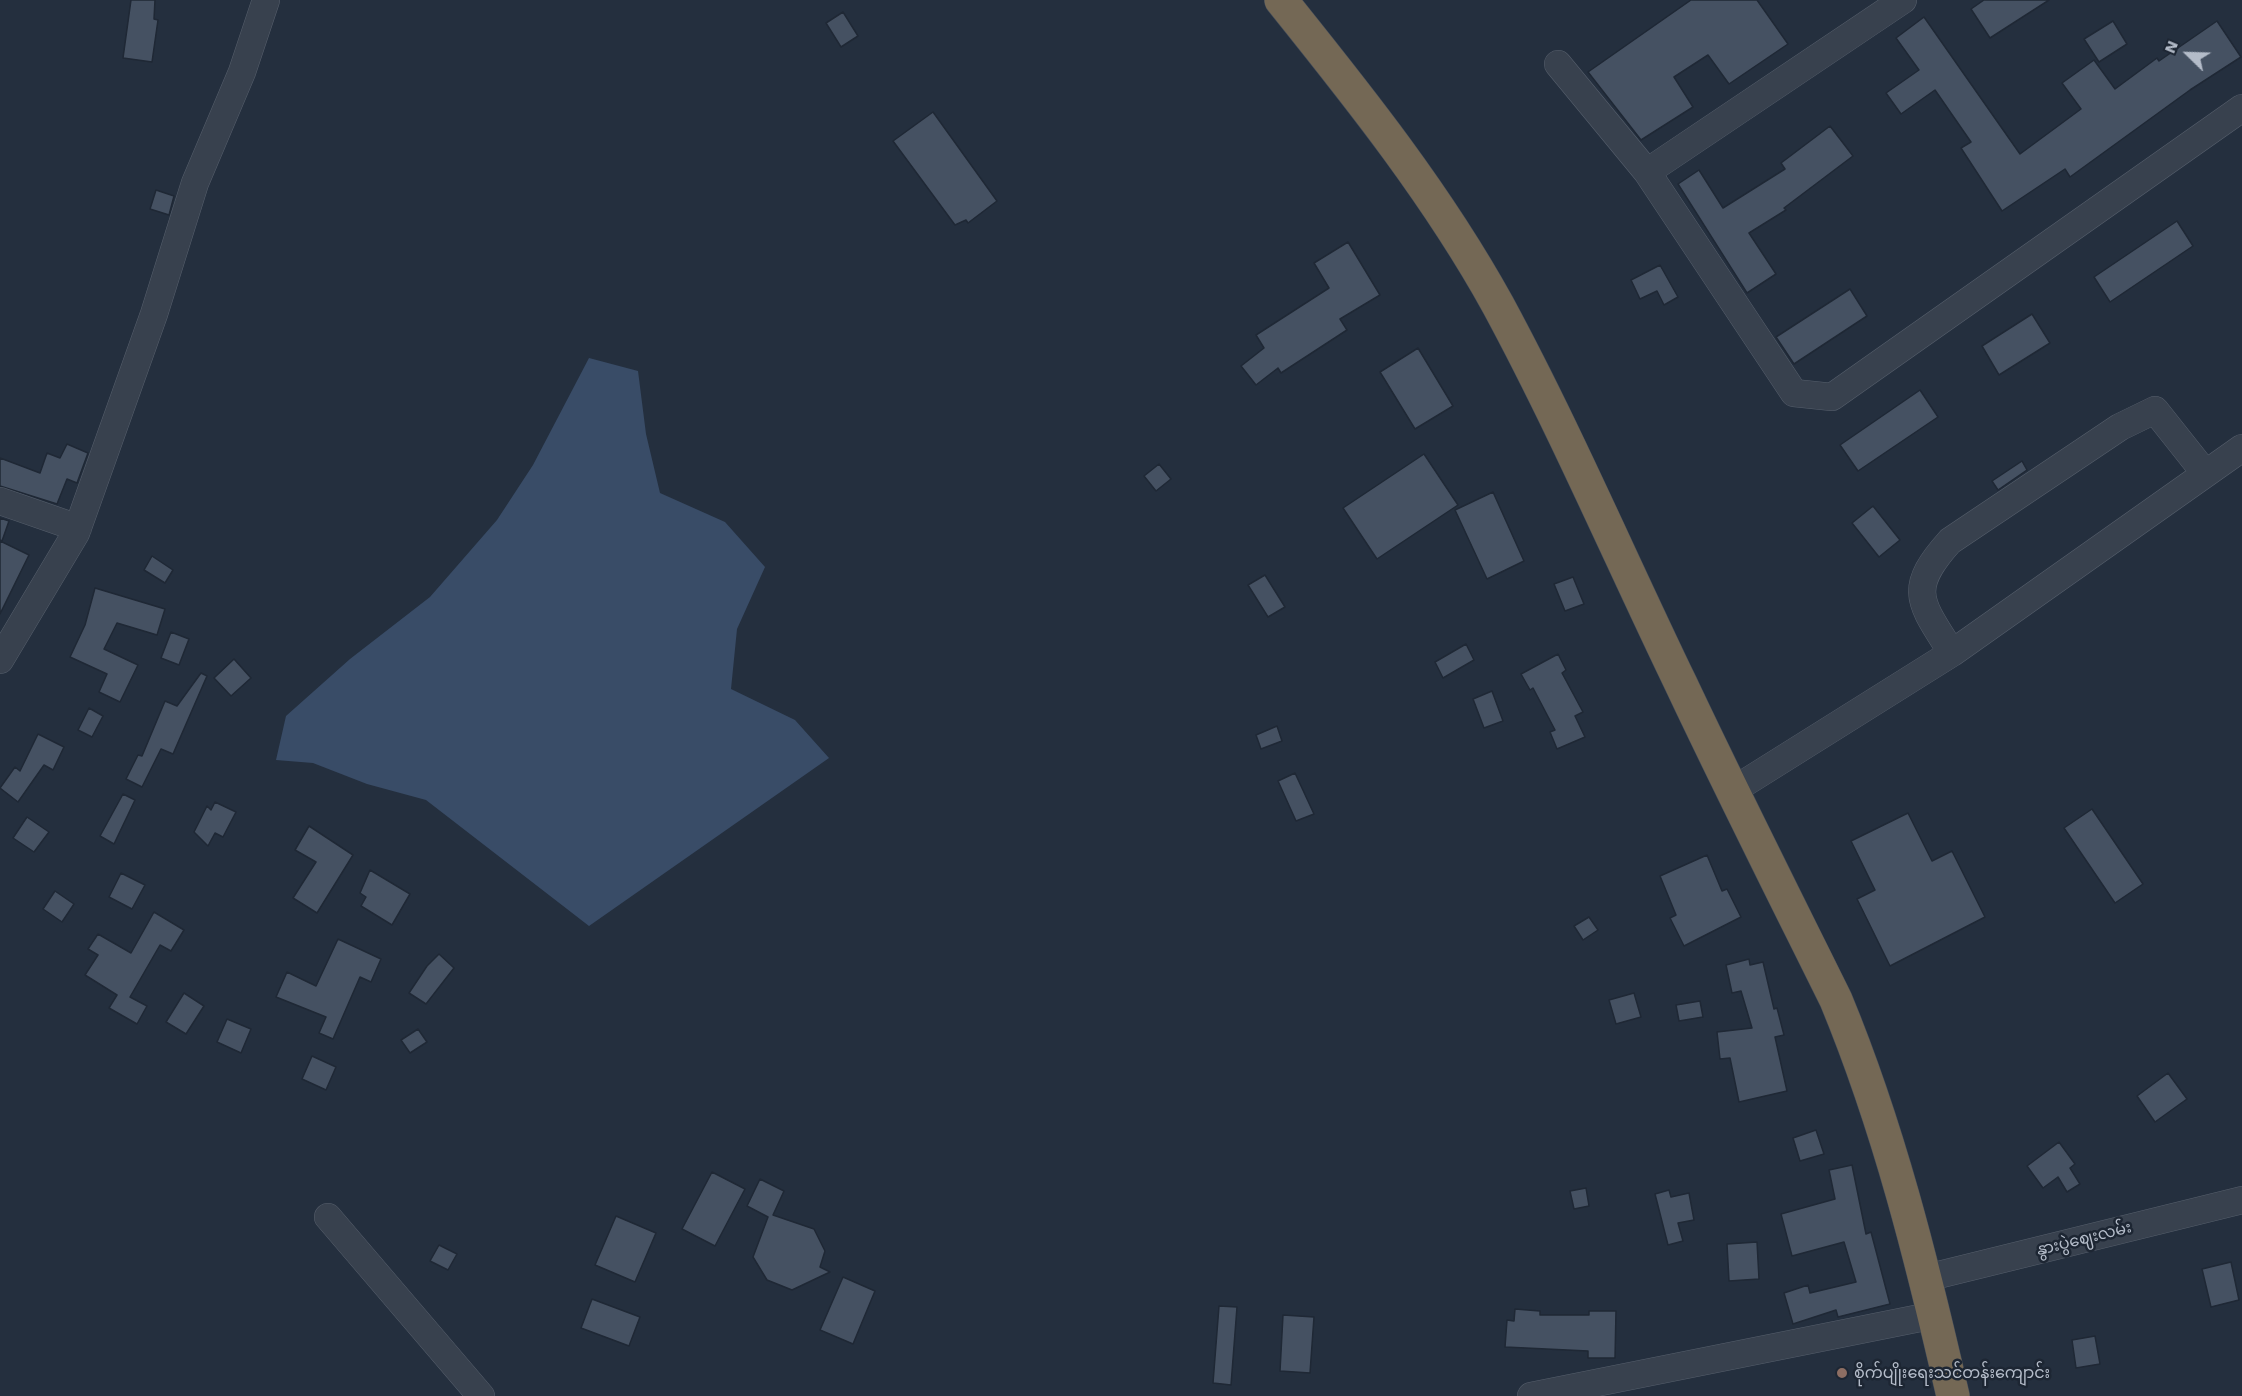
<!DOCTYPE html>
<meta charset="utf-8">
<style>
body{margin:0}
#map{position:relative;width:2242px;height:1396px;overflow:hidden;background:#242f3e;font-family:"Work Sans",sans-serif}
canvas{display:block}
.north{position:absolute;left:2158px;top:24px;width:60px;height:60px;-webkit-text-stroke:4px #1d2633;paint-order:stroke;rotate:293deg;font-size:16px;font-weight:700;line-height:24px;text-align:center;color:#b4bcc9}
.north::after{content:'';display:block;margin:auto;width:21px;height:27px;background:#b4bcc9;clip-path:polygon(50% 0,100% 100%,50% 72%,0 100%)}
</style>
<div id="map">
<canvas width="2242" height="1396"></canvas>
<div class="north">N</div>
</div>
<script>
const g = document.querySelector('canvas').getContext('2d');
g.lineJoin = 'round';
function fillPath(path, color) { g.fillStyle = color; g.fill(path, 'evenodd'); }
function trace(path, color, width, dash) { g.strokeStyle = color; g.lineWidth = width; g.lineCap = dash ? 'butt' : 'round'; g.setLineDash(dash || []); g.stroke(path); }
function label(font, color, halo, rows, align = 'center') {
  g.font = font + ' "Work Sans","Noto Sans Myanmar",sans-serif'; g.lineWidth = 5; g.setLineDash([]); g.textBaseline = 'middle'; g.strokeStyle = halo; g.fillStyle = color; for (const [text, x, y, turn = 0] of rows) {
    g.save(); g.translate(x, y); g.rotate((+turn || 0) * Math.PI / 180); g.textAlign = isNaN(turn) ? turn : align; if (halo) g.strokeText(text, 0, 0); g.fillText(text, 0, 0); g.restore();
  }
}
fillPath(new Path2D(`
 M589 358 638 371 646 434 660 493 725 522 765 567 737 629 731 689 795 720 829 758 589 926 426 800 367 784 313 763 276 760 286 716 350 659 430 597 497 520 533 465Z`), '#394c67');
const building = new Path2D(`
 M131 0H155L154 19 158 20 152 62 123 58Z
 M1691 0H1757L1788 44 1729 84 1708 55 1674 77 1693 107 1641 140 1588 72Z
 M1984 0H2049L1990 38 1971 9Z
 M843 12 858 36 841 47 826 23Z
 M1924 17 2020 154 2081 109 2062 83 2094 60 2115 89 2157 58 2159 61 2217 21 2241 57 2190 90 2070 177 2065 169 2002 211 1961 148 1971 142 1935 90 1901 114 1886 93 1919 70 1896 38Z
 M2113 21 2127 44 2099 62 2084 39Z
 M933 112 997 201 968 223 966 220 955 225 893 141Z
 M1830 126 1853 156 1784 208 1786 210 1749 233 1776 274 1747 293 1678 184 1699 170 1723 208 1785 169 1781 163Z
 M156 190 174 196 169 215 150 209Z
 M2177 221 2193 246 2110 302 2094 277Z
 M1348 242 1380 295 1340 319 1347 330 1281 373 1278 368 1256 385 1241 366 1264 348 1256 335 1329 288 1314 263Z
 M1660 265 1678 297 1664 305 1657 291 1640 299 1631 280Z
 M1850 289 1867 316 1794 364 1776 337Z
 M2032 314 2050 343 1999 375 1982 346Z
 M1418 348 1453 406 1415 429 1380 372Z
 M1920 390 1938 417 1858 471 1840 445Z
 M67 444 88 453 77 483 67 479 57 504 0 486V458L40 473 47 453 60 458Z
 M1424 454 1458 505 1377 559 1343 508Z
 M2022 461 2027 470 1998 490 1992 481Z
 M1159 464 1171 479 1156 491 1144 476Z
 M1493 492 1524 561 1487 579 1455 510Z
 M1873 506 1900 540 1879 557 1852 523Z
 M0 518 9 521 2 541 0 540Z
 M0 541 29 555 0 614Z
 M152 556 173 570 165 583 144 570Z
 M1265 575 1285 607 1268 617 1248 585Z
 M1573 577 1584 604 1565 611 1554 584Z
 M95 588 165 609 157 635 117 623 104 649 138 665 120 702 99 692 107 674 70 657 85 625Z
 M171 632 189 639 179 665 161 658Z
 M1466 644 1474 660 1443 678 1435 662Z
 M1558 654 1566 670 1562 673 1583 712 1575 716 1585 737 1557 749 1550 732 1555 730 1533 688 1530 690 1521 674Z
 M234 659 251 678 231 696 214 678Z
 M201 673 207 676 173 754 161 749 142 787 126 779 138 755 142 756 165 701 177 706Z
 M1492 691 1503 721 1484 728 1473 699Z
 M89 708 103 716 92 737 78 730Z
 M1277 726 1282 741 1261 749 1256 735Z
 M38 734 64 747 53 770 44 765 18 802 0 788 15 767 20 771Z
 M1295 773 1314 814 1296 821 1278 781Z
 M123 794 135 800 114 844 100 836Z
 M215 802 236 812 223 837 215 833 208 846 194 832 207 806 211 810Z
 M2092 809 2143 884 2115 903 2064 828Z
 M1908 813 1932 861 1952 851 1985 917 1890 966 1857 899 1875 890 1851 841Z
 M27 817 49 832 34 852 13 838Z
 M309 826 353 855 317 913 293 898 316 862 295 850Z
 M1707 855 1722 891 1727 889 1741 917 1684 946 1670 918 1676 915 1660 876Z
 M370 870 410 894 392 925 361 906 366 897 360 893Z
 M121 873 145 885 132 909 109 897Z
 M55 891 74 904 62 922 43 909Z
 M154 912 184 930 171 951 160 945 130 997 147 1006 137 1024 109 1008 117 995 85 975 98 955 88 949 98 934 131 953Z
 M1589 917 1598 930 1583 940 1574 926Z
 M338 939 381 959 371 982 360 977 333 1039 319 1033 326 1017 276 997 287 972 316 986Z
 M439 954 454 968 426 1004 409 993 427 966Z
 M1749 959 1750 965 1763 962 1774 1009 1777 1008 1784 1035 1775 1037 1787 1091 1739 1102 1730 1058 1720 1059 1717 1032 1752 1028 1741 991 1732 993 1726 965Z
 M184 993 204 1006 186 1034 166 1022Z
 M1634 993 1641 1017 1616 1024 1609 1000Z
 M1700 1001 1703 1017 1679 1021 1676 1005Z
 M227 1019 251 1029 241 1053 217 1042Z
 M418 1029 427 1042 410 1053 401 1040Z
 M312 1056 336 1067 326 1090 302 1079Z
 M2168 1073 2187 1099 2155 1122 2137 1096Z
 M1816 1130 1824 1154 1800 1161 1793 1138Z
 M2059 1142 2075 1164 2070 1168 2080 1184 2067 1192 2058 1177 2043 1188 2027 1166Z
 M1852 1165 1866 1234 1871 1232 1890 1304 1838 1317 1836 1310 1793 1324 1784 1293 1808 1285 1810 1293 1856 1282 1844 1242 1792 1256 1781 1214 1835 1199 1829 1170Z
 M712 1172 745 1189 715 1246 682 1229Z
 M760 1179 784 1191 773 1215 814 1229 825 1251 820 1267 830 1272 792 1290 767 1280 753 1257 768 1217 747 1206Z
 M1586 1188 1589 1206 1574 1209 1570 1191Z
 M1669 1190 1671 1197 1689 1193 1694 1220 1678 1223 1683 1241 1668 1245 1655 1194Z
 M616 1216 656 1233 635 1282 595 1265Z
 M1757 1242 1759 1279 1729 1281 1727 1244Z
 M439 1245 457 1254 448 1270 430 1261Z
 M2231 1262 2239 1300 2211 1307 2202 1269Z
 M843 1277 875 1291 853 1344 820 1330Z
 M592 1299 640 1317 629 1346 581 1328Z
 M1219 1306 1237 1307 1231 1385 1213 1383Z
 M1515 1309 1540 1311V1315H1589V1311H1616L1615 1358H1588V1351L1505 1347 1507 1320 1514 1321Z
 M1283 1315 1314 1317 1310 1373 1280 1371Z
 M2095 1336 2100 1364 2076 1368 2072 1340Z`);
fillPath(building, '#455162');
trace(building, '#1f2835', 1.5);
const minor = new Path2D(`
 M1558 64 1647 172 1794 393 1832 397 2242 108
 M1647 172 1903 0
 M0 501 78 528
 M1952 653C1920 602 1906 590 1950 541L2120 427 2155 410 2205 473
 M0 660 76 533 154 314 195 183 242 72 266 0
 M1732 791 1952 653 2242 448
 M328 1217 481 1396
 M1926 1278 2242 1200
 M1531 1396 1935 1315`);
const highway = new Path2D(`
 M1281 0C1359 97 1438 196 1498 305 1565 429 1620 558 1681 684 1731 790 1784 895 1836 1000 1889 1128 1922 1261 1953 1396`);
trace(minor, '#565f6c', 28);
trace(highway, '#434c59', 34);
trace(minor, '#38414e', 27);
trace(highway, '#746855', 33);
for (const [x, y, r, color] of [
 [1842,1373,6,"#8d6e63"]
]) { const dot = new Path2D(); dot.arc(x, y, r, 0, 2 * Math.PI); g.fillStyle = color; g.fill(dot); trace(dot, '#1d2633', 2); }
label('16px', '#b4bcc9', '#1d2633', [
 ["နွားပွဲဈေးလမ်း",2084,1239,-14]
]);
label('16px', '#b4bcc9', '#1d2633', [
 ["စိုက်ပျိုးရေးသင်တန်းကျောင်း",1854,1373]
], 'left');
</script>
